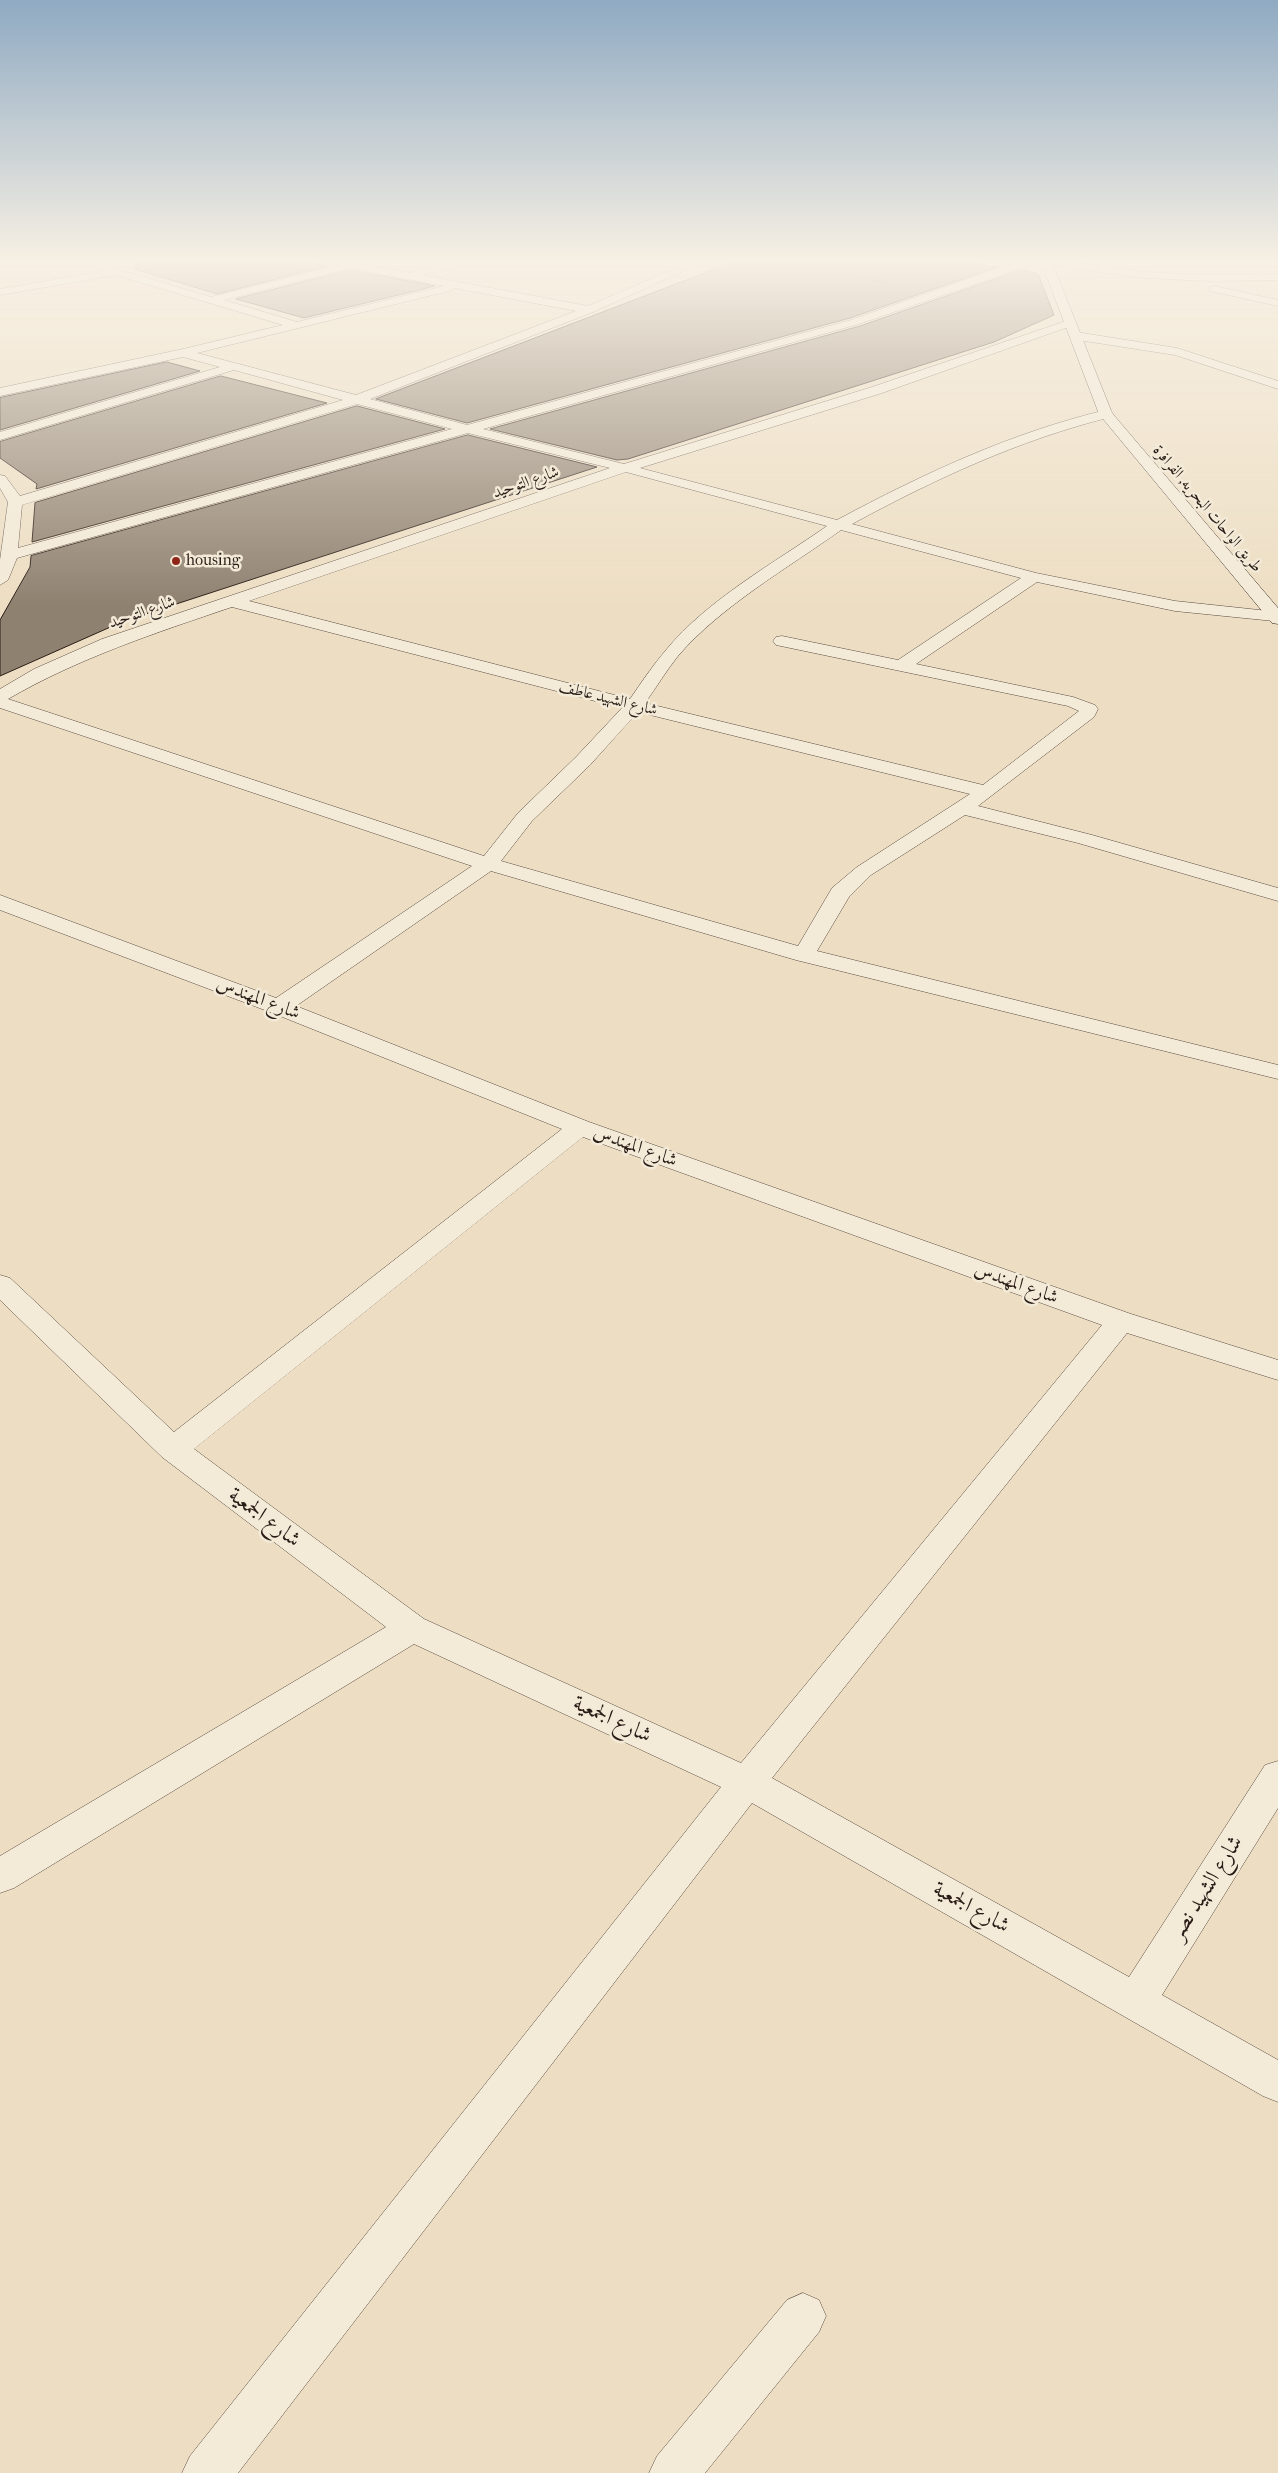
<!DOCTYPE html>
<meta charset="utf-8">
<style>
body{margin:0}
canvas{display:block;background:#eddec3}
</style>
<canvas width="1278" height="2473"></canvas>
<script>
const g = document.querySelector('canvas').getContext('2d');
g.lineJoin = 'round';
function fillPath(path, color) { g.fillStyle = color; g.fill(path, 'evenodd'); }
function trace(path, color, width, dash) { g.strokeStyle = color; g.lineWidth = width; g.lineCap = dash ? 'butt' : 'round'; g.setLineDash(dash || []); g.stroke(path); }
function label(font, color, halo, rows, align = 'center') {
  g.font = font + ' "IM FELL French Canon",Amiri,serif'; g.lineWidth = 5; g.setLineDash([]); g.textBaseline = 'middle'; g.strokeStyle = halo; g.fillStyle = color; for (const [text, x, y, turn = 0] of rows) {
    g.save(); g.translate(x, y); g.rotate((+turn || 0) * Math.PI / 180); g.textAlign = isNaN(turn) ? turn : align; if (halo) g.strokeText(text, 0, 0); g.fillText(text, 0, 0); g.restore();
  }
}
const building = new Path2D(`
 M136 260H289L327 266 217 294 135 269Z
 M739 260H954L997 267 850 318 467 423 376 399Z
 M350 270 435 286 304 318 236 299Z
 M1022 270 1038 274 1054 315 994 342 628 459 617 460 490 429 860 326Z
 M167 362 200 371 0 430V398Z
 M221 376 327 403 36 489 37 484 0 458V442Z
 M357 406 445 429 32 542 35 503Z
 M468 435 597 467 124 621 0 676V620L30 567 31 556Z`);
fillPath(building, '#8f8170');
trace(building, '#291c16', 1);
const minor = new Path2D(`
 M88 260H100L120 270 211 297 350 262 412 273 413 271 461 260H478L477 262 421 275 588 306 695 260H708L593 312 370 399 467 425 851 320 1002 267V263L1006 262 1056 260 1144 272 1209 275 1278 274V280L1209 281 1144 278 1036 263 859 324 483 429 624 464 872 387 1066 321H1074V325L882 393 640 468 837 520C923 474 1010 433 1106 410L1111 411 1113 414 1111 417C1019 440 935 479 852 524L1036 573 1175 601 1278 612V620L1274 621 1175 611 1037 582 916 664 1073 697 1095 705 1098 709 1094 717 978 806 1092 835 1278 888V901L1078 843 965 815 871 875 849 897 817 951 1278 1065V1079L796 960 491 871 296 1006 589 1122 1131 1314 1278 1360V1380L1127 1333 772 1778 1129 1977 1265 1765 1278 1761V1808L1162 1995 1278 2060V2102L1263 2096 752 1803 238 2473H182L190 2456 721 1787 414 1644 14 1888 0 1893V1856L386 1627 162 1457 0 1300V1275L10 1278 174 1432 562 1129 270 1012 0 910V895L276 998 472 866 0 708V689L34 669 102 639 610 468 468 433 17 558 8 580 0 585V560L8 502 0 488V475L5 476 20 496 343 400 234 370 0 440V432L220 367 183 357 0 396V388L183 349 283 325 116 275 0 295V289L105 271ZM350 268 444 286 297 322 224 300ZM454 288 576 311 356 395 197 353 453 290ZM357 404 452 429 18 548 22 505ZM626 472 827 526C774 563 707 600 666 650 653 665 641 683 630 699L249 601ZM841 530 1021 578 898 660 782 636 776 637 773 641 776 645 1068 706 1079 711 983 785 645 703C656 688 666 671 678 656 721 606 788 568 841 530ZM232 607 622 708 576 757 518 813 484 856 8 699C79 658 155 633 232 607ZM638 712 970 794 857 867 832 888 798 946 501 861 532 821 590 765ZM583 1137 1102 1325 741 1763 424 1619 194 1449Z
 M1214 286 1278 300V306L1210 291V287Z
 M1076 332 1177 348 1278 381V389L1175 355 1072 339V333Z
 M803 2293 819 2300 826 2316 819 2332 705 2473H649L657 2456 787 2300Z`);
const secondary = new Path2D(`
 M1030 260H1042L1055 270 1112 413 1278 608V624L1272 623 1099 414 1045 272Z`);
trace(minor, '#5a4c41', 1);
trace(secondary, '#291c16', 1);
trace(new Path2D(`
 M853 276 885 282`), '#291c16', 1, [0.5, 1]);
fillPath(minor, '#f3ead8');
fillPath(secondary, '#f3ead8');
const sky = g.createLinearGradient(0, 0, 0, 606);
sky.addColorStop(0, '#8faac2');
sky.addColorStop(0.43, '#f7f0e4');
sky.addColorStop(1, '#f7f0e400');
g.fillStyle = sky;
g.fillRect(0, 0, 1278, 606);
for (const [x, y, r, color] of [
 [176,561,5,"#8f2418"]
]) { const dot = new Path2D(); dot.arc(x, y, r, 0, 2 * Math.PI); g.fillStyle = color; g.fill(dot); trace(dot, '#f3ead8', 2); }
label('16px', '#291c16', '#f3ead8', [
 ["شارع التوحيد",526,483,-19],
 ["طريق الواحات البحريه, الفرافرة",1207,509,50],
 ["شارع التوحيد",142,613,-19],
 ["شارع الشهيد عاطف",608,699,14]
]);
label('16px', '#291c16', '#f3ead8', [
 ["housing",186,561]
], 'left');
label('19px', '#291c16', '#f3ead8', [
 ["شارع المهندس",258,999,21],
 ["شارع المهندس",635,1147,20],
 ["شارع المهندس",1016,1284,20]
]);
label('22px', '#291c16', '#f3ead8', [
 ["شارع الجمعية",264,1518,37],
 ["شارع الجمعية",612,1720,25],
 ["شارع الشهيد نصر",1207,1888,-58],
 ["شارع الجمعية",971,1908,29]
]);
</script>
